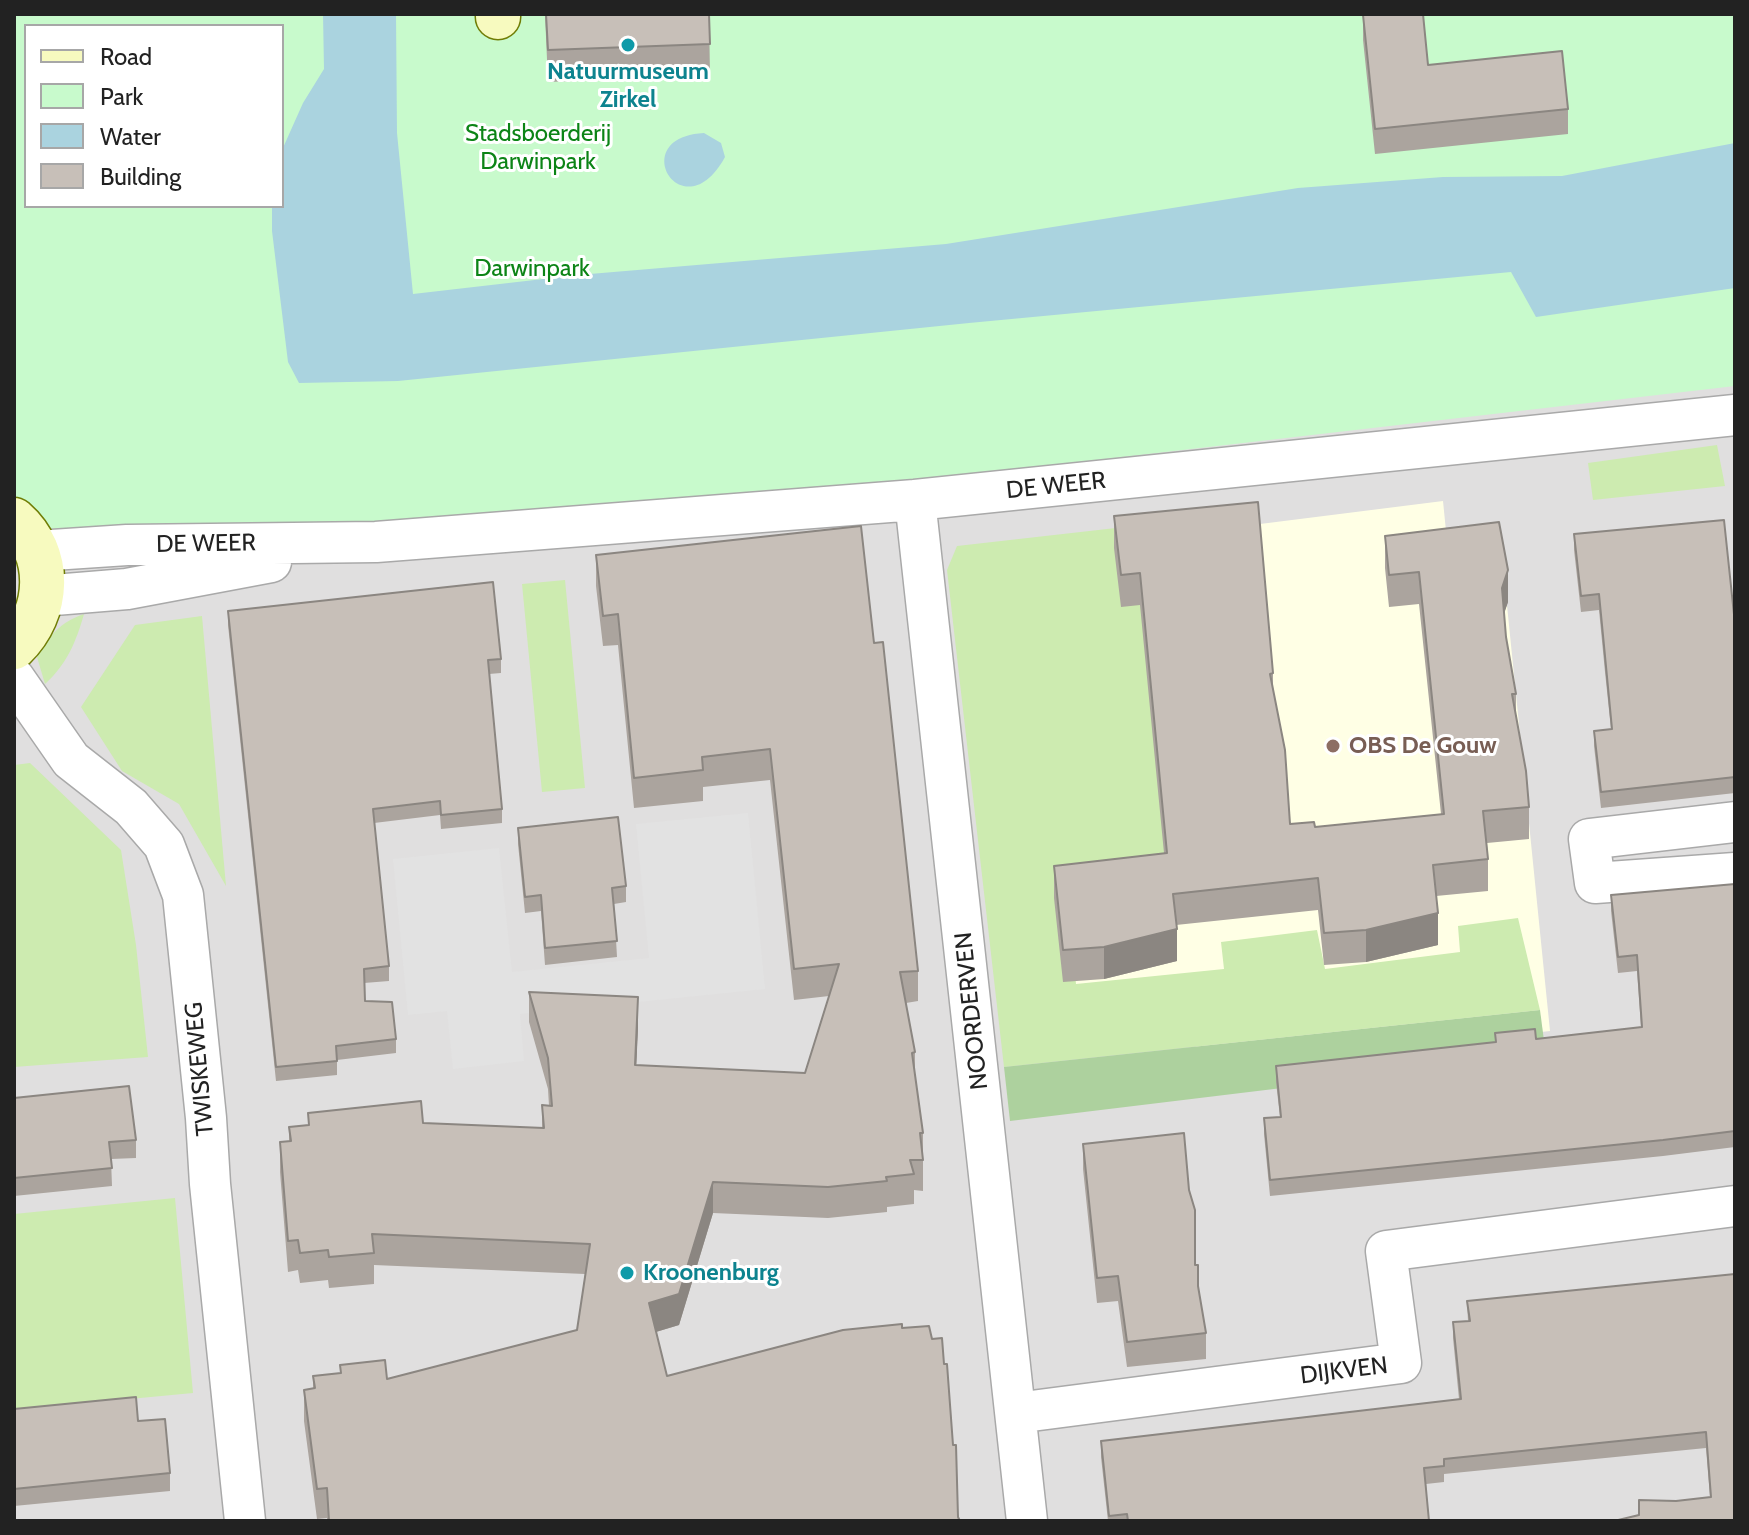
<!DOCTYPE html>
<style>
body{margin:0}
#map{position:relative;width:1749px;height:1535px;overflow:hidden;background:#f2efe9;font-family:Cabin,sans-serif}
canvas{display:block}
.frame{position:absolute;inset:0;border:16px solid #222;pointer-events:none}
.legend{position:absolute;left:24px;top:24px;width:260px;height:184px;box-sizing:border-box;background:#fff;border:2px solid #a7a7a7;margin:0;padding:10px 14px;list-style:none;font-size:24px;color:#222}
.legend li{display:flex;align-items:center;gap:16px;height:40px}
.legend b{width:40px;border:2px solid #a7a7a7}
</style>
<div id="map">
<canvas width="1749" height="1535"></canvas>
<div class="frame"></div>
<ul class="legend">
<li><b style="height:10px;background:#f7fabf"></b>Road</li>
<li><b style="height:22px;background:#c8facc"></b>Park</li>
<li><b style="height:22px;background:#aad3df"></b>Water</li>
<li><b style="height:22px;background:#c7bfb8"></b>Building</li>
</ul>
</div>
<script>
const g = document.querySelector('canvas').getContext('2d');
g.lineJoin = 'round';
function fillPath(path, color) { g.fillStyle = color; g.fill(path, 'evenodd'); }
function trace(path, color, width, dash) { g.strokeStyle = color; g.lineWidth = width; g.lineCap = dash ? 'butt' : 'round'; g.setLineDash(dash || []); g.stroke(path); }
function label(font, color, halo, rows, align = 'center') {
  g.font = font + ' Cabin,sans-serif'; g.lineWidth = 6; g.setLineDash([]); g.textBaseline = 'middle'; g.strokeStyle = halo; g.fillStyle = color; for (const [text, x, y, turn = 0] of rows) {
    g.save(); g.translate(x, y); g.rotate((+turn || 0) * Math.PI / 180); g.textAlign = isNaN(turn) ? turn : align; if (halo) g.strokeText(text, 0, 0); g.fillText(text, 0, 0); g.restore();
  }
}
fillPath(new Path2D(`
 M14 14H1735V1521H14ZM26 26H282V206H26Z`), '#e0dfdf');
fillPath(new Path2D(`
 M1443 501 1448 551 1501 546 1550 1031 1244 1065 1054 992 1109 543Z`), '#ffffe5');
fillPath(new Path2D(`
 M1717 445 1725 486 1593 500 1588 463Z
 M1204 518 1171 912 1070 922 1076 984 1224 969 1221 942 1317 930 1325 969 1460 952 1458 926 1518 918 1540 1010 1004 1067 947 570 957 546Z
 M565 580 585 788 542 792 522 584Z
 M84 614C76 642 67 664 45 684L37 657C49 635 61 622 84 614Z
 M202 616 226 886 179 804 122 771 81 707 135 625Z
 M30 763 121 850 136 945 148 1057 14 1067V765Z
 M175 1198 193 1393 14 1410V1214Z`), '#cdebb0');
fillPath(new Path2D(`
 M1540 1010 1546 1056 1010 1121 1004 1067Z`), '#add19e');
fillPath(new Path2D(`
 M14 14H1735V386L518 527 14 564ZM26 26H282V206H26Z`), '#c8facc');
fillPath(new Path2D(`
 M748 813 765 989 520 1014 524 1061 453 1069 447 1011 408 1015 393 859 499 848 512 972 649 958 636 824Z`), '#e2e2e2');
fillPath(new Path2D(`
 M323 14H396L397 133 413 294 578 275 946 244 1298 188 1443 177 1562 176 1735 143V288L1536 317 1511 272 969 323 398 381 299 383 288 362 272 231V206H282V150L303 103 324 69Z
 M704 133 721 143 725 157C683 234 624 137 704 133Z`), '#aad3df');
const street = new Path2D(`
 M915 500 1027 1521
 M37 551 127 545 376 542 915 500 1735 415
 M42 596 127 589 271 562
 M14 678 71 760 131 807 164 845 183 895 206 1118 210 1184 245 1521
 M1735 822 1589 839 1595 883 1735 873
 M1016 1413 1401 1363 1386 1251 1735 1206`);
const secondary = new Path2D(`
 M498 14V17
 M14 520C53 554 50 612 14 647`);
trace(street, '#a9a9a9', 43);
trace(secondary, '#707d05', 47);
trace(street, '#fff', 40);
trace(secondary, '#f7fabf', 44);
fillPath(new Path2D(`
 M545 14H709L710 76 548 82Z
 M1363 15 1428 65 1568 109V134L1375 154 1363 40Z
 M1114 516 1273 673V689L1290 824 1315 827 1441 814 1419 604 1389 607 1385 568V536L1508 602 1504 613 1506 637 1516 694V719L1529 807V839L1487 843 1488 859V891L1436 896 1438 945 1366 962 1324 965 1318 910 1176 925 1177 961 1104 979 1063 982 1054 898V866L1164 853 1140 605 1121 607 1114 548Z
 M1574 534 1735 624V793L1601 808 1594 746V731L1611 729 1605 672 1599 610 1581 612 1574 550Z
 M596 555 874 643 918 971V1001L906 1003 915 1052V1075L923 1133V1191L914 1190V1204L887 1207V1212L828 1218 713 1213 679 1325 656 1332 667 1376 902 1328 960 1521H327V1518L317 1519 304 1421V1390L313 1388V1376L340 1373V1365L387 1379 577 1330 585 1274 374 1265V1284L329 1288 328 1280 300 1283 298 1270 288 1272 280 1172V1142L289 1141V1127L308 1125V1113L423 1123 542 1128V1105L549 1106 548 1089 529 1022V992L638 1027 636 1066 805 1073 829 996 794 1000 770 780 703 787V801L634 808 618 645 603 646 596 586Z
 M228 611 501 659V673L489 674 502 809V823L441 829 440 815 374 823 389 966V981L364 983 365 1001 396 1039V1053L337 1060V1075L276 1081 228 625Z
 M518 828 626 886V902L614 904 617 957 545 965 541 911 525 913 518 844Z
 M1735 884V1147L1663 1156 1270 1196 1264 1134V1118L1280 1117 1276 1082V1066L1495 1043V1033L1536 1039 1641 1027 1637 971 1618 973 1611 911V895Z
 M14 1098 136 1140V1158L111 1159 112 1186 14 1196Z
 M1083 1144 1195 1265 1206 1333V1359L1127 1367 1118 1301 1097 1303 1083 1169Z
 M1735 1274V1521L1639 1515 1676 1501 1710 1497 1706 1448 1444 1474V1482L1426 1484 1429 1521H1108L1101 1457V1441L1459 1399 1453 1338V1322L1468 1321 1467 1301Z
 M14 1409 138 1421 170 1473V1491L14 1506Z`), '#aba49e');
fillPath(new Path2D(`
 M1508 570V602L1502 620V588Z
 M1438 913V945L1366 962V930Z
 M1177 929V961L1104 979V947Z
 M638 997V1027L635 1096V1065Z
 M713 1182V1213L679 1325 649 1334V1303Z`), '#8b8681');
const building = new Path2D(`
 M546 14H709L710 44 548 50Z
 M1374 14H1423L1428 65 1562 51 1568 109 1375 129 1363 15Z
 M1258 502 1273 673 1270 674 1285 750 1290 824 1314 822 1315 827 1444 814 1419 572 1389 575 1385 536 1499 522 1508 570 1502 588 1506 637 1516 694H1512L1526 771 1529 807 1483 811 1488 859 1433 865 1438 913 1366 930 1324 933 1318 878 1173 894 1177 929 1104 947 1063 950 1054 866 1167 853 1140 573 1121 575 1114 516Z
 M1724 520 1735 624V777L1601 792 1594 731 1612 729 1605 656 1599 594 1581 596 1574 534Z
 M861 526 874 643 883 642 918 971 900 972 915 1052 912 1053 923 1133H920L923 1160H910L914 1174 886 1177 887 1181 828 1187 713 1182 679 1294 649 1303 667 1376 843 1330 902 1324V1328L929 1326 932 1339 942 1338 944 1364H947L953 1445H956L958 1517 960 1521H329L327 1488 317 1489 304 1390 315 1388 313 1376 341 1373 340 1365 385 1360 387 1379 577 1330 590 1244 372 1234 374 1253 329 1257 328 1250 300 1253 298 1240 288 1241 280 1142 291 1141 289 1127 309 1125 308 1113 421 1101 423 1123 544 1128 542 1105 552 1106 548 1058 529 992 638 997 635 1065 805 1073 839 964 794 969 770 749 702 757 703 770 634 778 618 614 603 616 596 555Z
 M493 582 501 659 488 660 502 809 441 815 440 801 373 809 389 966 364 969 365 1001 392 1002 396 1039 336 1046 337 1061 276 1067 228 611Z
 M618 817 626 886 612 888 617 941 545 948 541 895 525 897 518 828Z
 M1735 884V1131L1663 1140 1270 1180 1264 1118 1281 1117 1276 1066 1496 1042 1495 1033 1535 1029 1536 1039 1642 1027 1637 955 1618 957 1611 895Z
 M129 1086 136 1140 109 1142 112 1168 14 1178V1098Z
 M1184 1133 1189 1190 1195 1210V1265H1198V1286L1206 1333 1127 1342 1118 1276 1097 1278 1083 1144Z
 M1735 1274V1521H1614L1639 1515V1500L1676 1501 1711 1497 1706 1432 1444 1459V1466L1424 1468 1429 1521H1128L1127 1514 1109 1516 1101 1441 1461 1399 1453 1322 1470 1321 1467 1301Z
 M136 1397 138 1421 165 1419 170 1473 14 1489V1409Z`);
fillPath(building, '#c7bfb8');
trace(building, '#8b8681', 2);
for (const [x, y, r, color] of [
 [628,45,8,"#0f9aa8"],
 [1333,746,8,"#8d6e63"],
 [627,1273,8,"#0f9aa8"]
]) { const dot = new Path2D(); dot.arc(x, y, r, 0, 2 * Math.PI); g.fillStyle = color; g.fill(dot); trace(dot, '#fff', 3); }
label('bold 24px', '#0d838f', '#fff', [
 ["Natuurmuseum",628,72],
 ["Zirkel",628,100],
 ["Kroonenburg",643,1273,"left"]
]);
label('24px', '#0c8416', '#fff', [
 ["Stadsboerderij",538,134],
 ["Darwinpark",538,162],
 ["Darwinpark",532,269]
]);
label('24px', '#222', '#fff', [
 ["DE WEER",1056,486,-6],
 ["DE WEER",206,544,-1],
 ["NOORDERVEN",972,1011,-96],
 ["TWISKEWEG",200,1069,-95],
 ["DIJKVEN",1344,1371,-7]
]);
label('bold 24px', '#785e54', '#fff', [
 ["OBS De Gouw",1349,746]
], 'left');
</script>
